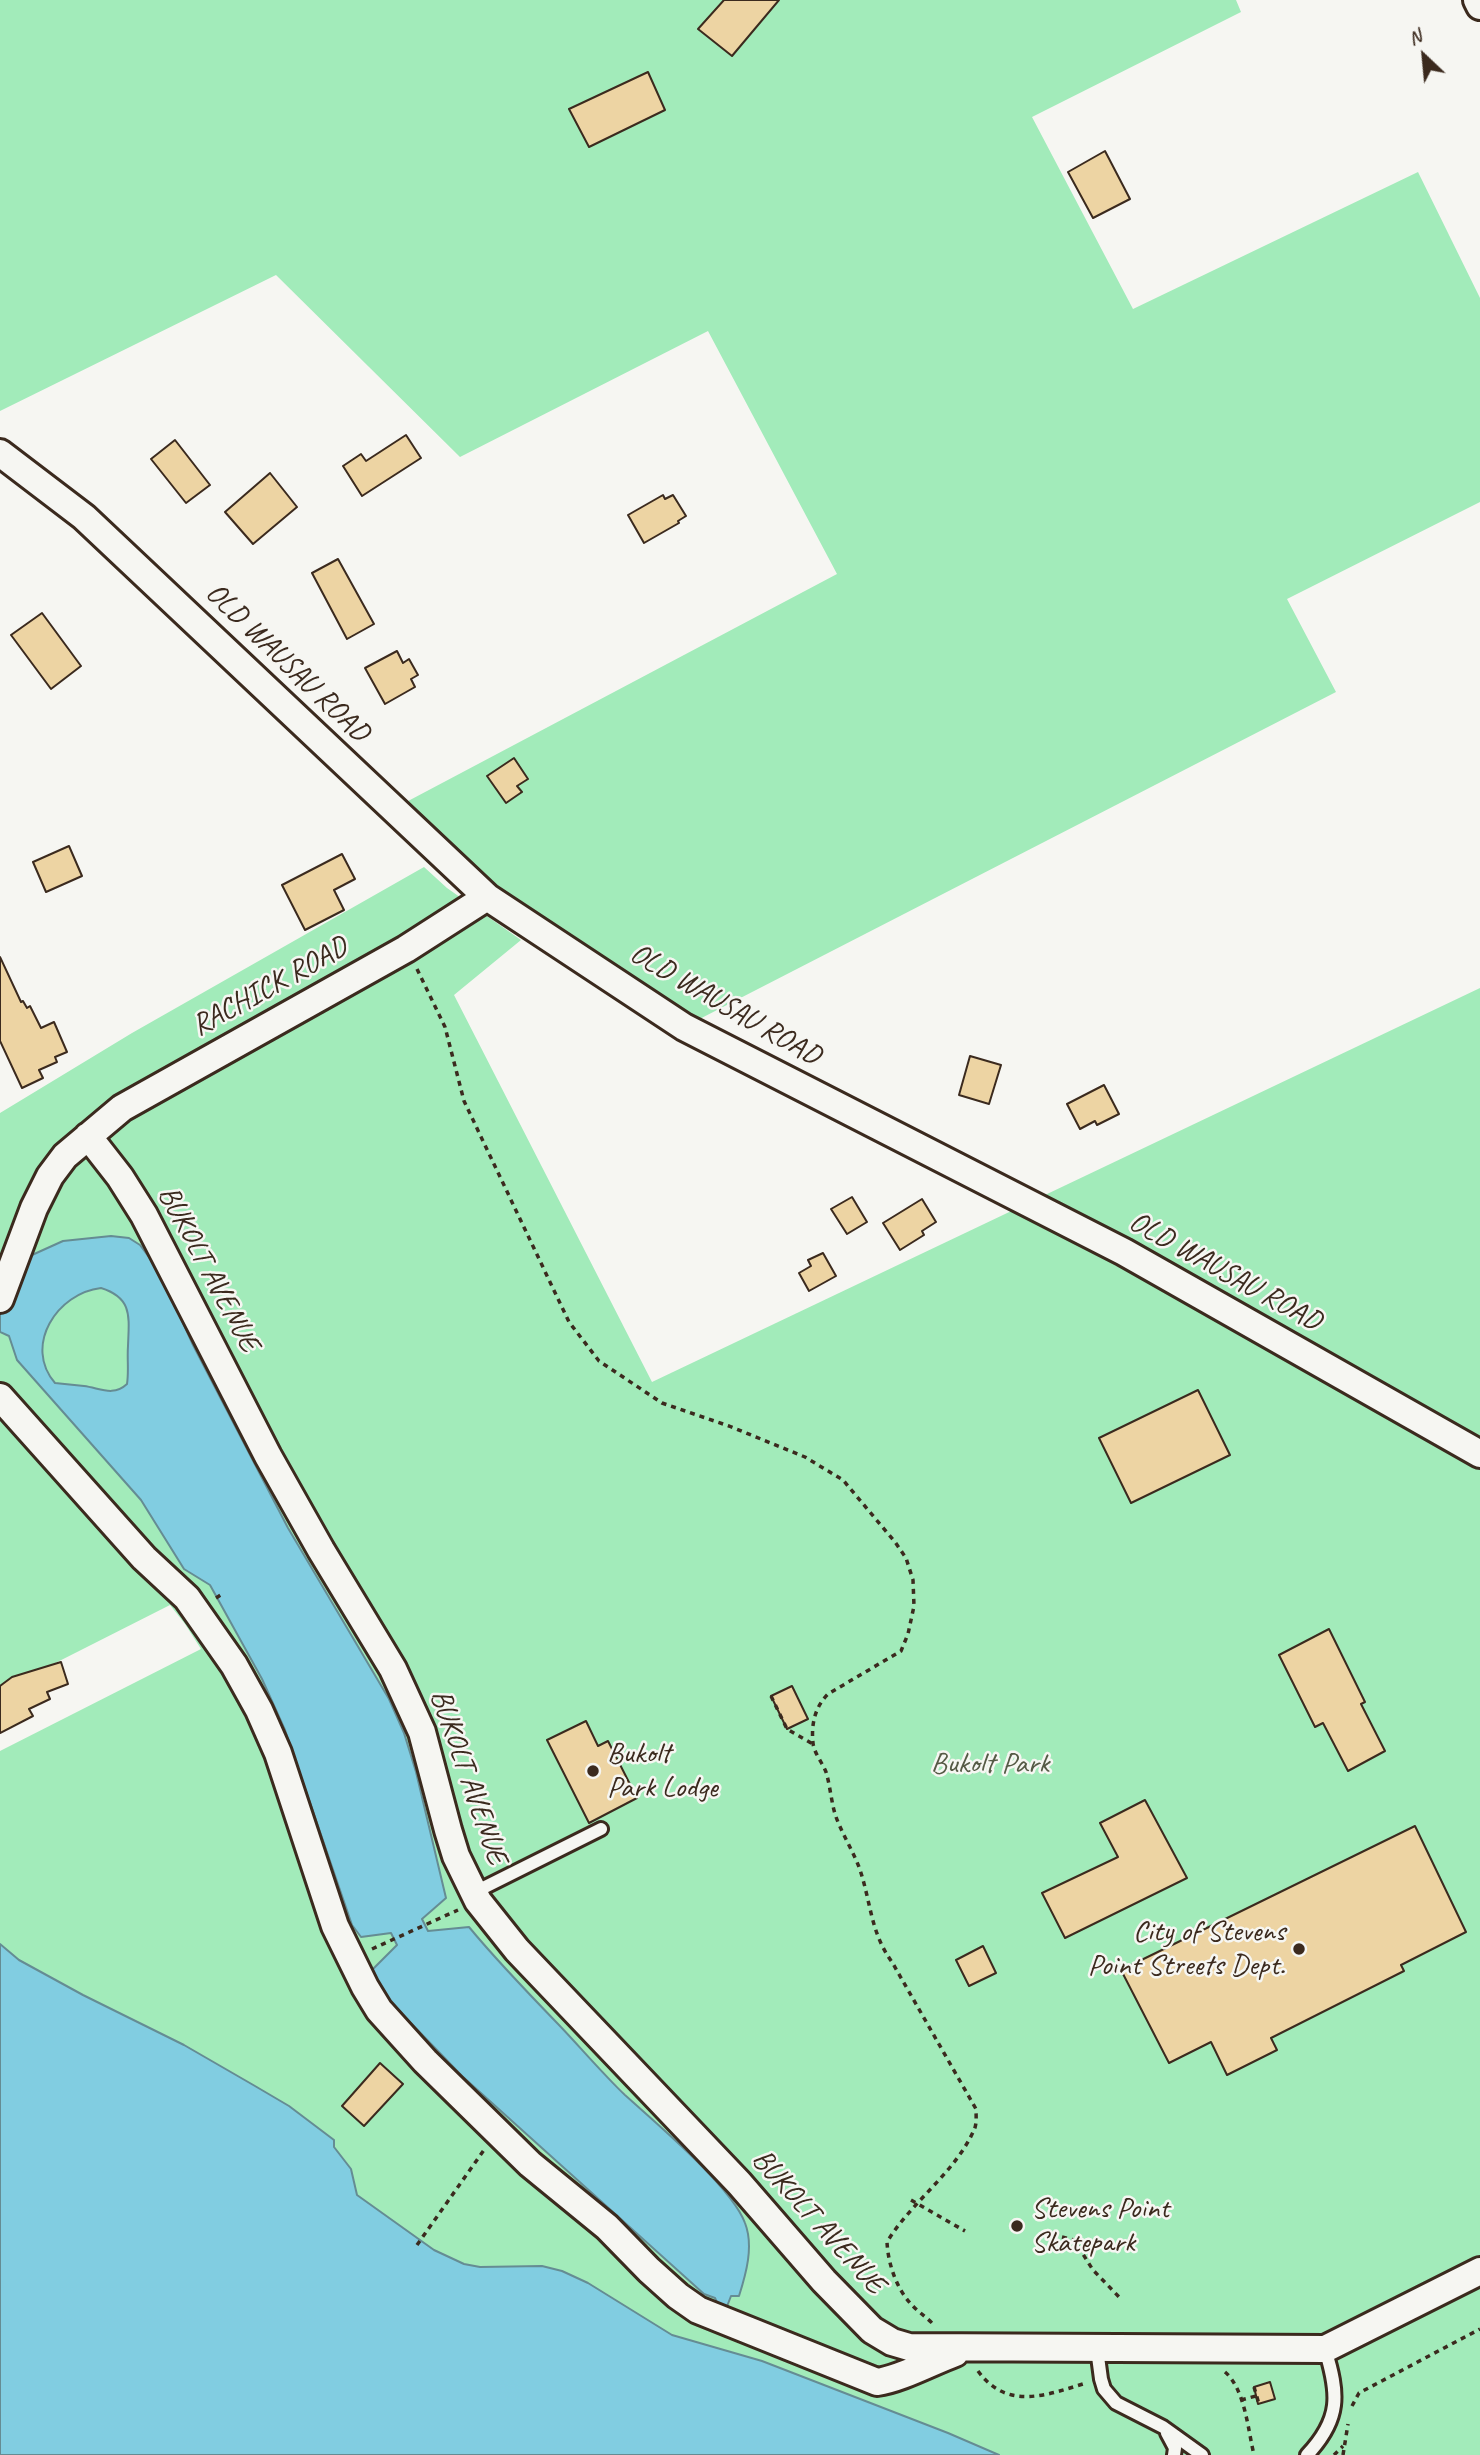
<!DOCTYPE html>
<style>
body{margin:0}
#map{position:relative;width:1480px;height:2455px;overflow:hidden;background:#f6f6f2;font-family:Caveat,sans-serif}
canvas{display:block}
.north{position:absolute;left:1389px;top:21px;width:70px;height:70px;-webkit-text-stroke:5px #f6f6f2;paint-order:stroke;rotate:334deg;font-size:19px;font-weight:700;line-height:28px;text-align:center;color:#3b2a1e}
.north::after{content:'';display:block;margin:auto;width:24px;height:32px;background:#3b2a1e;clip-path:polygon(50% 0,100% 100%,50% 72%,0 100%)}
</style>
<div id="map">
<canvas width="1480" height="2455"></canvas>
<div class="north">N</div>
</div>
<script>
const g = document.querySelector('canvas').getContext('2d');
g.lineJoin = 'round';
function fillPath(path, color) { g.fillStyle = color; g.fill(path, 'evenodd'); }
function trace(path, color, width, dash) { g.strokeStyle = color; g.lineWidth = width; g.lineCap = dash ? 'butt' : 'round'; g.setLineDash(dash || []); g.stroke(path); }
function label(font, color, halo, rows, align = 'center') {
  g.font = font + ' Caveat,sans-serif'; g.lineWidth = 5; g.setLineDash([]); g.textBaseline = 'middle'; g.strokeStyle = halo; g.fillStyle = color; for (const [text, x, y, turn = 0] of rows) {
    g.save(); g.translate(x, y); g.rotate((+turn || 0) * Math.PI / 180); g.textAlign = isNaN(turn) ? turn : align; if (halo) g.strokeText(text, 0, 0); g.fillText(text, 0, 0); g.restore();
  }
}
fillPath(new Path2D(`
 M0 0H1236L1241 12 1032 117 1133 309 1418 172 1480 298V502L1287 599 1336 692 684 1027 495 890 393 809 837 574 708 331 460 457 276 275 0 411Z
 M424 867 447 888 521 940 454 995 652 1382 1480 988V2455H999L948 2433 762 2361 672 2335 588 2283 562 2271 542 2266 479 2267 464 2264 434 2250 357 2195 351 2169 334 2147V2140L289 2106 202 2055 83 1995 19 1960 0 1944V1751L201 1649 185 1624 170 1605 0 1691V1332L9 1336 17 1360 141 1500 184 1569 210 1585 262 1679 285 1730 352 1925 361 1937 391 1933 397 1945 372 1970 379 1990 462 2076 649 2242 719 2185C634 2101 544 2020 469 1927L428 1931 422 1920 446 1898 416 1772 332 1601 288 1528 152 1261 140 1245 129 1238 111 1236 63 1241 32 1255 0 1259V1113L132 1033Z
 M101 1288C133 1298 129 1317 128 1346 127 1359 129 1371 127 1385 113 1397 100 1388 84 1386 74 1385 64 1384 55 1383 23 1346 57 1293 101 1288Z`), '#a2ebba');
const water = new Path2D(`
 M111 1236 129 1238 140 1245 160 1272 193 1345 288 1528 389 1699 404 1733 416 1772 446 1898 422 1919 428 1931 469 1927C497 1961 528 1993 559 2025 581 2048 602 2073 625 2095 656 2123 732 2187 745 2223 754 2246 746 2274 739 2296H731L726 2309 719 2307 715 2298 704 2294 462 2076 379 1990 373 1978 372 1970 397 1945 391 1933 361 1937 352 1925 285 1730 262 1679 210 1585 184 1569 141 1500 17 1360 9 1336 0 1332V1259L32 1255 63 1241ZM101 1288C133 1298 129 1317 128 1346 127 1359 129 1371 127 1384 113 1397 100 1388 84 1386 74 1385 64 1384 55 1383 23 1346 57 1293 101 1288Z
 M0 1944 19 1960 83 1995 184 2045 255 2086 289 2106 334 2140V2147L351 2169 357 2195 434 2250 464 2264 480 2267 542 2266 562 2271 588 2283 672 2335 762 2361 948 2433 999 2455H0Z`);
fillPath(water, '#81cde1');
trace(water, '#658c93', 2);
const building = new Path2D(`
 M724 0H779L732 56 698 29Z
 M648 72 665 110 589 147 569 109Z
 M1105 151 1130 199 1093 218 1068 172Z
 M406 435 421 458 362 496 343 466 361 454 366 461Z
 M175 440 210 485 186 503 151 459Z
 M270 473 297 507 253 544 225 512Z
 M663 495 665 499 673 495 686 516 678 521 679 523 644 543 628 515Z
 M338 559 374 624 347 639 312 573Z
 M42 613 81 666 51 689 11 635Z
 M397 651 403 663 409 659 418 675 411 679 415 687 385 704 365 668Z
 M514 758 528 779 517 786 522 792 506 803 487 776Z
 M69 846 82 876 46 892 33 862Z
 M342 854 355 879 334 890 344 910 305 930 282 885Z
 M0 957 21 1002 23 1001 27 1008 30 1006 41 1028 54 1022 67 1052 55 1057 57 1062 39 1070 43 1078 22 1088 0 1041Z
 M970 1056 1001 1065 989 1104 959 1095Z
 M1104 1085 1119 1114 1097 1125 1095 1121 1080 1129 1067 1104Z
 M852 1197 867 1222 847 1234 831 1209Z
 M922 1199 936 1222 922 1231 924 1235 900 1250 883 1223Z
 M823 1253 836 1276 809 1291 799 1273 811 1266 808 1260Z
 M1198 1390 1230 1455 1131 1503 1099 1438Z
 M1329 1629 1365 1702 1361 1704 1385 1751 1348 1771 1323 1723 1315 1727 1279 1655Z
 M61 1662 68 1684 47 1692 50 1699 29 1709 33 1716 0 1733V1686L12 1677Z
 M792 1686 808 1719 787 1729 771 1696Z
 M586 1721 598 1746 608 1741 637 1798 589 1823 547 1740Z
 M1145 1800 1187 1878 1065 1938 1042 1893 1118 1857 1100 1823Z
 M1415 1826 1466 1932 1401 1965 1404 1971 1271 2038 1277 2050 1227 2075 1211 2042 1169 2063 1121 1970Z
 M983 1946 996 1973 969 1986 956 1960Z
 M380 2063 403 2084 364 2126 342 2106Z
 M1270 2382 1275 2399 1258 2404 1254 2387Z`);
fillPath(building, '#edd4a3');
trace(building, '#3b2a1e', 2);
const service = new Path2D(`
 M473 1893 601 1829
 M1097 2349 1101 2379 1104 2389 1116 2403 1163 2427 1202 2455
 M1167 2433 1175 2448 1174 2455
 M1307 2455C1341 2419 1339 2394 1325 2349`);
const minor = new Path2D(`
 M1477 0 1480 6
 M0 453 84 517 487 897 684 1027 1124 1252 1480 1454
 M88 1136 120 1177 144 1215 268 1456 321 1550 393 1669 422 1732 448 1830 456 1856 478 1901 517 1950 739 2183 824 2281 872 2330 892 2342 909 2347 1325 2349 1480 2271
 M0 1299 34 1208 50 1176 65 1156 122 1108 406 949 487 897
 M0 1397 144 1558 187 1598 234 1665 259 1710 278 1753 335 1926 365 1987 379 2010 425 2061 530 2164 607 2227 649 2270 678 2296 698 2310 877 2382C900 2379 931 2362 955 2353`);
trace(service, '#3b2a1e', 18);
trace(minor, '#3b2a1e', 32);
trace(new Path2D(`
 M417 969 445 1027 464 1101 569 1322 599 1361 662 1403 729 1426 805 1457 843 1480 895 1542 906 1558 913 1580 914 1606 908 1634 901 1651 828 1694C815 1707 811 1724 813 1743 814 1753 822 1762 826 1772 830 1785 831 1800 835 1814 841 1832 852 1849 859 1867 871 1901 870 1932 892 1962L976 2109C976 2116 977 2124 974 2130 955 2173 911 2202 887 2242 888 2263 896 2288 911 2304 917 2311 925 2316 932 2323
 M216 1598 224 1593
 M771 1696 787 1729 813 1744
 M372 1949 458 1910
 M911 2200 965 2231
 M1062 2237 1074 2240 1093 2270 1122 2300
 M417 2245 484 2150
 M978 2371C1007 2411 1047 2395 1086 2383
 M1225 2372C1245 2389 1248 2430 1254 2455
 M1254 2387 1259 2404
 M1241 2400 1256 2396
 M1352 2406 1359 2393 1480 2329
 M1334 2455 1343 2446
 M1343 2455 1348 2424`), '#3b2a1e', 3.5, [5, 5]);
trace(service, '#f6f6f2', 12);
trace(minor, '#f6f6f2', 26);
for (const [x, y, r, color] of [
 [593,1771,7,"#3b2a1e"],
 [1299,1949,7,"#3b2a1e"],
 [1017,2226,7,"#3b2a1e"]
]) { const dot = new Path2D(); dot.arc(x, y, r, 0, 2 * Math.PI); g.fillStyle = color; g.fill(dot); trace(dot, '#f6f6f2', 2.5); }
label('30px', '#3b2a1e', '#f6f6f2', [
 ["OLD WAUSAU ROAD",287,663,44],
 ["RACHICK ROAD",270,987,-29],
 ["OLD WAUSAU ROAD",725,1005,30],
 ["BUKOLT AVENUE",208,1269,62],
 ["OLD WAUSAU ROAD",1225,1272,29],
 ["BUKOLT AVENUE",468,1777,71],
 ["BUKOLT AVENUE",818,2222,48]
]);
label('30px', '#3b2a1e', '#f6f6f2', [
 ["Bukolt",607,1754],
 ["Park Lodge",607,1788],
 ["City of Stevens",1285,1932,"right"],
 ["Point Streets Dept.",1285,1966,"right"],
 ["Stevens Point",1031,2209],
 ["Skatepark",1031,2243]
], 'left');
label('30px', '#555a45', '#f6f6f2', [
 ["Bukolt Park",990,1764]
]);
</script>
